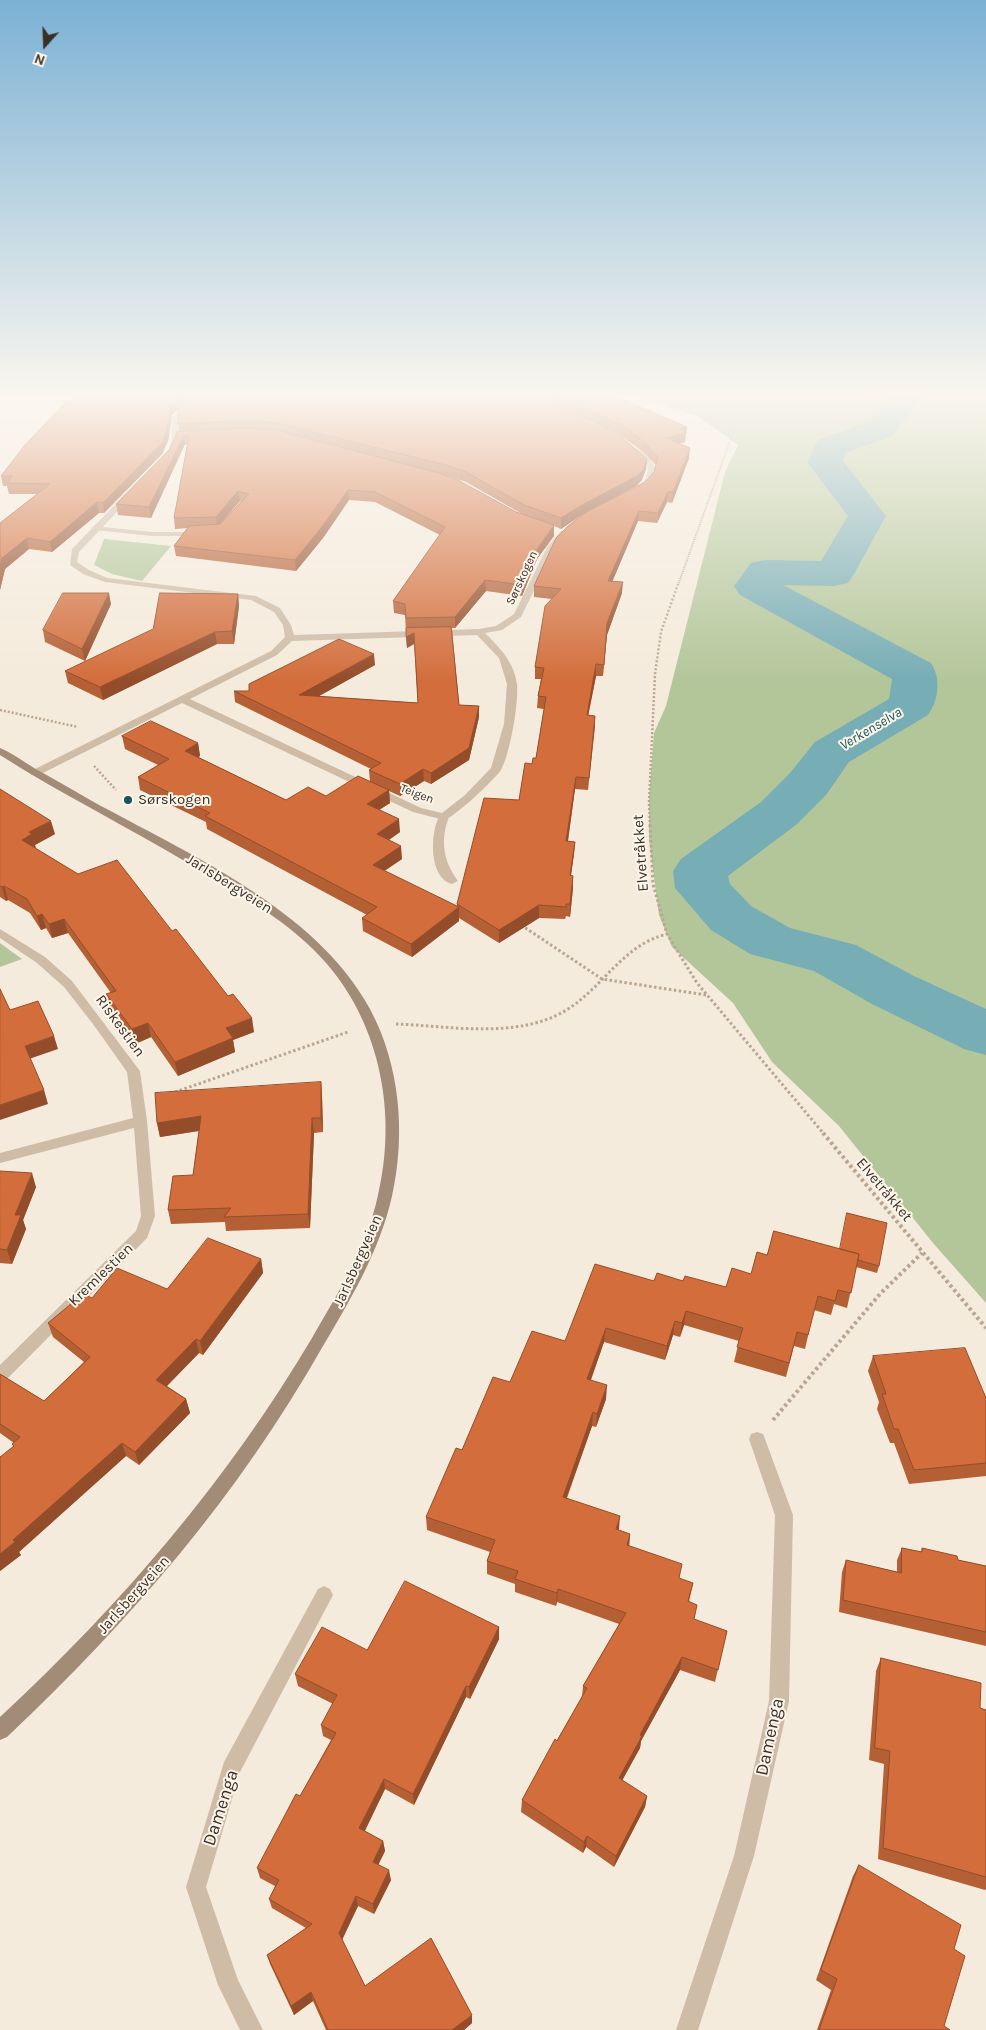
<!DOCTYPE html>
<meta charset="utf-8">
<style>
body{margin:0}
#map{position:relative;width:986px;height:2030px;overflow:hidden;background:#f5ebdc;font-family:Karla,sans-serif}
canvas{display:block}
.north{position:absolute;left:20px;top:20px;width:50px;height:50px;-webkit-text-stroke:4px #fcf5e9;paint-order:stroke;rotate:200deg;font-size:14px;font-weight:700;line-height:20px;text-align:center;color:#3a2f28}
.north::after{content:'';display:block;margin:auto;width:18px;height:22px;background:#3a2f28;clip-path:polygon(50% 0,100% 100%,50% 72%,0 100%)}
</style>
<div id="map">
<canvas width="986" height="2030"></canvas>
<div class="north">N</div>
</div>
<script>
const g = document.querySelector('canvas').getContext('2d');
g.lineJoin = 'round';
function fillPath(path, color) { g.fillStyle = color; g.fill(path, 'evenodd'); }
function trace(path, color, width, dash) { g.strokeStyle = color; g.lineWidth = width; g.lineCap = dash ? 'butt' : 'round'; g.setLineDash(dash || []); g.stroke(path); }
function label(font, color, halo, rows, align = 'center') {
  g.font = font + ' Karla,sans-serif'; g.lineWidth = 4; g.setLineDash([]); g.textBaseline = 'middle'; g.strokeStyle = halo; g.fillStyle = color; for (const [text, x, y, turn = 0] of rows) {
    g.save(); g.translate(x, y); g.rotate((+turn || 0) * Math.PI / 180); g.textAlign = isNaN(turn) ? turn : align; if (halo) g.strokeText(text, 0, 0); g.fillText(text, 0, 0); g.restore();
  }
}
fillPath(new Path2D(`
 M638 396H986V1303L933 1243 839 1126 772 1062 733 1003 672 947 659 915 649 839V796L654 733 666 706 725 472 738 445 699 417Z
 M104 539 171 546 142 581 112 574 94 565Z
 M0 943 22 959 0 967Z`), '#b3c69a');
fillPath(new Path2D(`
 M889 396H922L892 436 845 453 843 461 886 516 854 574 848 583 834 586 783 585 931 663C941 678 939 700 928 715L849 762 826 795 797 824 728 876 730 884 751 906 790 928 856 945 914 976 986 1009V1055L964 1049 872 1004 814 971 750 954 711 930 675 888 673 871 681 859 761 802 790 773 815 742 889 699 892 679 740 595 734 586 751 563 765 560 821 561 848 516 807 462 818 440 868 422Z`), '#77adb5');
trace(new Path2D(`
 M678 585 735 427 733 396`), '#baa690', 2, [1, 1]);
trace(new Path2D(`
 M0 710 78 727
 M94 766 116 790
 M650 826 649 802 655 674 661 632 678 584`), '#baa690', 2.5, [2, 2]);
trace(new Path2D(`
 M650 825 653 884 667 934 697 983 824 1134
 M521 925 602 979 706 995
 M396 1024C451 1026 519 1040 568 1009 604 986 623 945 667 934
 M175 1092 348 1032`), '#baa690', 3, [2.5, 2.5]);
trace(new Path2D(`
 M823 1133 986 1328
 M773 1420 880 1294 922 1253`), '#baa690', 4, [3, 3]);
fillPath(new Path2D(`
 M93 526 152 532H198L202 534 198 536H152L96 530 92 528Z
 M444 814 449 817C440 840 443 861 458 881L452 884C428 878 430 831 440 815Z`), '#cebca6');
fillPath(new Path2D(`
 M208 396H216L188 408 178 418V438L174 453 167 455 172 438V417L184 406Z
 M632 448C643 447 651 459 656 468L654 478 645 491 638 489 646 478 648 468 644 460 632 450Z
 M125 494 132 496 79 552 77 562 89 570 107 578 256 596 280 608 291 625 294 635 479 629 496 626 514 614 547 547 561 531H567V535L555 548 521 617 502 630 485 633C500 648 514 662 517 684 519 702 510 754 501 770 494 780 455 817 444 820L413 812 182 703 39 775H31V771L271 651 285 637 283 625 274 612 251 600 105 582 83 574 70 565 72 549ZM477 635 499 658 507 684 504 724 491 768 465 795 442 813 421 808 190 699 277 655 292 641Z
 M0 929 45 957 72 981 140 1071 147 1121 155 1216 147 1238 6 1380 0 1382V1365L136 1231 141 1216 134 1128 0 1163V1153L133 1118 127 1072 93 1024 64 987 37 963 0 938Z
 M757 1432 763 1434 765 1439 793 1515 789 1701 754 1856 698 2030H676L734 1856 769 1701 775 1515 749 1439 751 1434Z
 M324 1586 330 1589 333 1595 240 1772 206 1887 238 1980 263 2030H240L218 1985 186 1887 224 1762 318 1589Z`), '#cebca6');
fillPath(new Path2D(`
 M0 396H4L0 398Z
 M0 748C12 753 23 761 34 768 54 779 73 790 92 801 187 853 317 910 370 1009 400 1065 406 1134 392 1196 380 1250 351 1299 323 1346 237 1497 133 1618 7 1737L0 1740V1717C122 1604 227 1481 312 1338 338 1293 367 1247 378 1195 397 1115 381 1027 327 964 295 927 252 901 211 877 150 839 86 807 24 770L0 755Z`), '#a28b77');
fillPath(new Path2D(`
 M77 396H614L687 427 685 442 679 444 689 458 672 503 667 502 657 523 638 521 612 581 622 593 607 635 603 676H596L588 715 595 716 588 790 575 789 568 841 575 842 574 854 571 875 573 888 570 917 566 916 565 919 539 918 499 943 459 918V921L412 957 363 931 362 918 367 915 207 829 206 822 140 790 138 777 158 765 125 749 122 736 198 743 200 756 198 757 286 800 326 796 370 782 369 770 371 769 235 702 234 691H249L375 665 319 696 418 703 414 644 407 648 405 615 394 613 393 601 440 535 375 502 349 500 323 538 296 571 176 556 174 546 188 528 175 529 174 518 187 445 185 444 151 518 118 515 116 504 170 449 179 432 178 424 184 404 172 415 168 441 162 454 104 513H99L52 552 29 549 5 569 0 590V523L37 494H9L7 486H3L1 476 70 402ZM600 424 623 437 642 451 656 465 654 472 645 482 609 501 636 486 642 480 646 469 647 459ZM445 475 466 482 522 514 516 512ZM240 501H241L220 524ZM587 512 534 586V597L552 599 535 667V679H541L538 696 537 708 544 709 536 758 532 764 519 800 457 904V907L384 871 402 859 389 840 400 832 379 810 390 803 389 791 400 796 424 781 431 784 469 760 479 717V706L459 705 452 628H455L486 591 522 596 537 559 554 536V526L561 529Z
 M238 594 239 606 234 644H217L103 700 68 683 65 671Z
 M111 604 85 661 45 642 43 630Z
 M0 789 55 834 35 845V848L172 931 254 1032 233 1040 235 1052 178 1076 151 1037 135 1044 110 1008 106 994 111 993 68 933 52 938 46 928 41 930 30 913 8 900 6 901 0 897Z
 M321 1082 322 1096 323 1132 314 1133 310 1228 226 1231 225 1222 171 1224 168 1210 193 1175 199 1131 160 1137 157 1123Z
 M0 1171 36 1187 23 1220 26 1229 12 1264 0 1263Z
 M774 1231 879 1266 877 1273 856 1267 847 1308 834 1304 831 1315 814 1310 805 1349 794 1346 786 1377 734 1362 739 1341 684 1325 680 1337 673 1335 665 1360 604 1342 591 1380 606 1399 596 1427 592 1426 567 1498 618 1530 630 1534 629 1546 680 1579 693 1583 689 1602 694 1620 727 1631 715 1682 680 1670 641 1741 640 1748 622 1780 647 1796 645 1807 614 1867 586 1847 583 1853 521 1812 522 1800 582 1697 583 1686 619 1624 557 1602 556 1606 515 1592V1584L487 1574V1561L490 1552 427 1530 426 1517 462 1450 510 1382 565 1341 654 1281H683L726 1287 751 1274 767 1255Z
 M261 1259 263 1273 203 1355 199 1353 167 1386 186 1399 190 1413 139 1465 126 1456 19 1552 21 1555 0 1571 13 1446 12 1444 14 1443 0 1433V1374L44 1401 84 1362 53 1337 48 1323 92 1298 167 1289Z
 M873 1356 986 1398V1476L909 1484 894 1443H890L877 1409 879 1402 868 1371Z
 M902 1548 921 1552 922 1548 958 1560 986 1566V1646L839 1612 842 1572 846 1560 897 1572V1560Z
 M499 1627V1639L470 1699 466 1697 414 1805 385 1789 365 1831 383 1841 385 1851 378 1864 391 1880 374 1914 358 1906 342 1940 365 1986 472 2023 464 2030H326L313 2001 294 2015 270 1964 267 1955 306 1928 272 1908 269 1899 275 1886 260 1878 257 1868 300 1796 331 1740 323 1736 321 1725 333 1704 298 1686 295 1674 367 1650Z
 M881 1658 980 1708 986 1710V1889L985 1890 878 1859 884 1764 869 1760 876 1671Z
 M859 1865 954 1949 944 2026 950 2030H817L831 1990 816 1980 853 1876Z`), '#b55f34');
fillPath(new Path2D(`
 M181 396H204L183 404 172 415 168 441 162 454 104 513 103 503 170 405Z
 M687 427 685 442 665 448 666 438 679 429Z
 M184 435 185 444 151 518 149 507Z
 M690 448 689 458 672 503 673 492Z
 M647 459 646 469 642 480 636 486 581 515 561 529V518Z
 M348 490 349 500 323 538 296 571 295 560Z
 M238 491 240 501 217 527 216 517Z
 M668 492 667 502 657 523 658 513Z
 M97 502 99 513 52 552 50 542Z
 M639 511 638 521 608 592V581Z
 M554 525V536L537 559 522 596V585L538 548Z
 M27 538 29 549 5 569 0 590V568L2 558Z
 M485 580 486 591 455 628V617Z
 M623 582 622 593 607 635 603 676 607 623Z
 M109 593 111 604 85 661 82 649Z
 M238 594 239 606 234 644 232 631Z
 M215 632 217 644 103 700 100 687Z
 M414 633V644L407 648 406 637Z
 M374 654 375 665 301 706 299 695Z
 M596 664V676L586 727 587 715Z
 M479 706V717L469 760 431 784V773Z
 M595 716V727L588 790 589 778Z
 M198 743 200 756 187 763 185 751Z
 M423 769 424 781 400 796V784Z
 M576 777 575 789 566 854V841Z
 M389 790 390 803 368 817 367 804Z
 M399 819 400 832 378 847 377 834Z
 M51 821 55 834 35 845 36 848 25 854 22 840 29 832Z
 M575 842 574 854 569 888 570 875Z
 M401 846 402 859 374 878 373 865Z
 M573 876V888L570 917V904Z
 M4 886 8 900 6 901 2 887Z
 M539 905V918L499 943V930Z
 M459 907V921L412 957 411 944Z
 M42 914 46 928 41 930 37 916Z
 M64 919 68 933 52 938 49 924Z
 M252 1018 254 1032 233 1040 235 1052 178 1076 175 1062 226 1028Z
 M148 1023 151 1037 135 1044 132 1029Z
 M54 1036 58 1049 29 1059 25 1046Z
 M321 1082 322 1096 323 1132 321 1118Z
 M44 1090 48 1104 0 1120V1105Z
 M201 1116 204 1130 160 1137 157 1123Z
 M312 1118 314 1133 310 1228 308 1214Z
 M32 1173 36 1187 23 1220 26 1229 12 1264 7 1250 15 1215Z
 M261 1259 263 1273 203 1355 200 1341Z
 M686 1311 684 1325 680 1337 682 1323Z
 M675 1321 673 1335 665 1360 667 1346Z
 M606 1328 604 1342 586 1393 587 1379Z
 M196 1339 199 1353 160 1393 156 1380Z
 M607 1385 606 1399 596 1427 597 1414Z
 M186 1399 190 1413 139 1465 135 1452Z
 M593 1412 592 1426 562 1510 563 1497Z
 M122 1443 126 1456 19 1552 21 1555 0 1571V1554L13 1540Z
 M620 1516 619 1529 614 1542 616 1529Z
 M630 1534 629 1547 627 1545Z
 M558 1589 557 1602 556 1606 557 1593Z
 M499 1627V1639L470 1699 469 1687Z
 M682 1657 680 1670 641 1741 640 1748 617 1790 619 1778 640 1735Z
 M466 1686V1697L414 1805 413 1794Z
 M384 1779 385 1789 361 1838 359 1828Z
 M647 1796 645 1807 614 1867 616 1856Z
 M587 1836 586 1847 583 1853 584 1842Z
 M383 1841 385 1851 375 1872 373 1862Z
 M389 1870 391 1880 374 1914 373 1904Z
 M356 1896 358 1906 341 1942 339 1933Z
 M311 1992 313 2001 294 2015 291 2006Z
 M472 2015V2023L464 2030H452Z`), '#944d2a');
const building = new Path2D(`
 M77 396H181L170 405 167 431 161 444 103 503 97 502 50 542 27 538 2 558 0 568V523L50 484 7 483 12 476H1L25 445 66 402H70Z
 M197 396H511L544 403 593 420 622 437 647 459 643 470 637 476 582 505 561 518 524 505 466 472 446 465 277 423 249 420 178 424V409L188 400Z
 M552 396H614L687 427 679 429 686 432 666 438 690 448 673 492H668L658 513 639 511 608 581 623 582 607 623 604 665 596 664 587 715 595 716 589 778 576 777 566 841 575 842 570 875 573 876 570 904H566V907L539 905 499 930 457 904 484 798 519 800 525 763 532 764 533 758H536L546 697 538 696 544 668 535 667 545 606 561 589 534 586 556 538 568 526 588 511 645 482 654 472 658 457 643 441 624 427 602 415Z
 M249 428 276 430 439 473 458 480 516 512 554 525 538 548 522 585 485 580 455 617 406 618 405 604 393 601 445 527 375 492 348 490 322 527 295 560 174 546 189 526 220 524 249 494 238 491 216 517 174 518 189 436 184 435 149 507 116 504 170 449 177 432Z
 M63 593H109L82 649 43 630Z
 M160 593 238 594 232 631 215 632 100 687 65 671 153 629Z
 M451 627 459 705 479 706 469 748 431 773 423 769 400 784 369 770 381 763 234 691H249V684L339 639 374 654 299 695 418 703 414 633 406 637V628Z
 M151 721 198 743 185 751 286 800 308 787 326 796 358 776 389 790 367 804 399 819 377 834 401 846 373 865 459 907 411 944 362 918 377 907 205 816 210 813 138 777 169 759 122 736Z
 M0 789 51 821 29 832 32 834 22 840 78 874 117 860 172 931 176 929 228 996 233 994 252 1018 226 1028 233 1038 175 1062 148 1023 132 1029 106 994 116 991 64 919 49 924 42 914 37 916 27 899 4 886 2 887 0 886Z
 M0 989 10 1010 38 1001 54 1036 25 1046 44 1090 0 1105Z
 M321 1082V1118H312L308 1214 224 1217 231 1208 168 1210 173 1176 193 1175 201 1116 157 1123 155 1093Z
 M0 1171 32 1173 15 1215H21L7 1250 0 1249Z
 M847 1213 887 1223 879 1266 858 1260 859 1254 840 1249Z
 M774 1231 859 1254 851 1293 838 1290 835 1301 818 1296 808 1335 797 1332 789 1363 737 1347 743 1328 686 1311 682 1323 675 1321 667 1346 606 1328 587 1379 607 1385 597 1414 593 1412 563 1497 620 1516 616 1529 630 1534 627 1545 682 1564 679 1578 693 1583 688 1601 697 1605 694 1619 727 1631 718 1670 682 1657 640 1735 642 1736 619 1778 647 1796 616 1856 587 1836 584 1842 522 1800 555 1739 557 1741 587 1688 583 1686 626 1613 558 1589 557 1593 515 1579 518 1571 487 1561 495 1540 426 1517 456 1448 462 1450 493 1377 510 1382 532 1331 565 1341 595 1264 654 1281 657 1273 683 1281 685 1276 726 1287 732 1268 751 1274 757 1252 767 1255Z
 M208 1238 261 1259 200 1341 196 1339 156 1380 186 1399 135 1452 122 1443 13 1540 15 1542 0 1554V1457L14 1446 12 1444 20 1437 0 1424V1374L44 1401 90 1357 48 1323 83 1294 92 1298 117 1268 167 1289Z
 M965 1348 986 1398V1463L914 1470 898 1429H894L882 1394H886L873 1356Z
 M902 1548 922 1552V1548L957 1556 958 1560 986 1566V1632L843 1600 846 1560 901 1573Z
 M405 1581 499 1627 469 1687 466 1686 413 1794 384 1779 359 1828 383 1841 373 1862 389 1870 373 1904 356 1896 339 1933 365 1986 431 1938 472 2015 452 2030H328L311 1992 291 2006 267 1955 312 1924 269 1899 279 1880 257 1868 296 1794 300 1796 336 1733 321 1725 337 1695 295 1674 322 1627 367 1650Z
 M881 1658 981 1683 980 1708 986 1710V1877L883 1848 890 1751 875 1748Z
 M859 1865 961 1925 954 1949 965 1956 944 2026 950 2030H819L837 1979 821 1970Z`);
fillPath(building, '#d36e3c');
trace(building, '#944d2a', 1);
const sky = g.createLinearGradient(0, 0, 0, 680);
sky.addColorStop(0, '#7bb1d4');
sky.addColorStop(0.58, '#faf6ef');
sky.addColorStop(1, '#faf6ef00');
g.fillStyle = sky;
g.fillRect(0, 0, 986, 680);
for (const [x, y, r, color] of [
 [128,800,5,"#185560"]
]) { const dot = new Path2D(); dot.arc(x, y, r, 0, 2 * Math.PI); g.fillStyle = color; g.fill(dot); trace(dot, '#fcf5e9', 2); }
label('12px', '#3a2f28', '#fcf5e9', [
 ["Sørskogen",522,578,-65],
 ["Teigen",417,794,21]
]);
label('italic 14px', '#185560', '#fcf5e9', [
 ["Verkenselva",871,729,-31]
]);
label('15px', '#3a2f28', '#fcf5e9', [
 ["Sørskogen",138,800]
], 'left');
label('15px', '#3a2f28', '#fcf5e9', [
 ["Elvetråkket",641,853,-94],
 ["Jarlsbergveien",229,884,32],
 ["Riskestien",120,1026,54],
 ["Elvetråkket",884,1190,50],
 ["Jarlsbergveien",358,1261,-66],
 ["Kremlestien",101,1275,-44],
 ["Jarlsbergveien",134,1595,-48]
]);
label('18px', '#3a2f28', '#fcf5e9', [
 ["Damenga",770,1737,-78],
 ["Damenga",221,1808,-72]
]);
</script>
